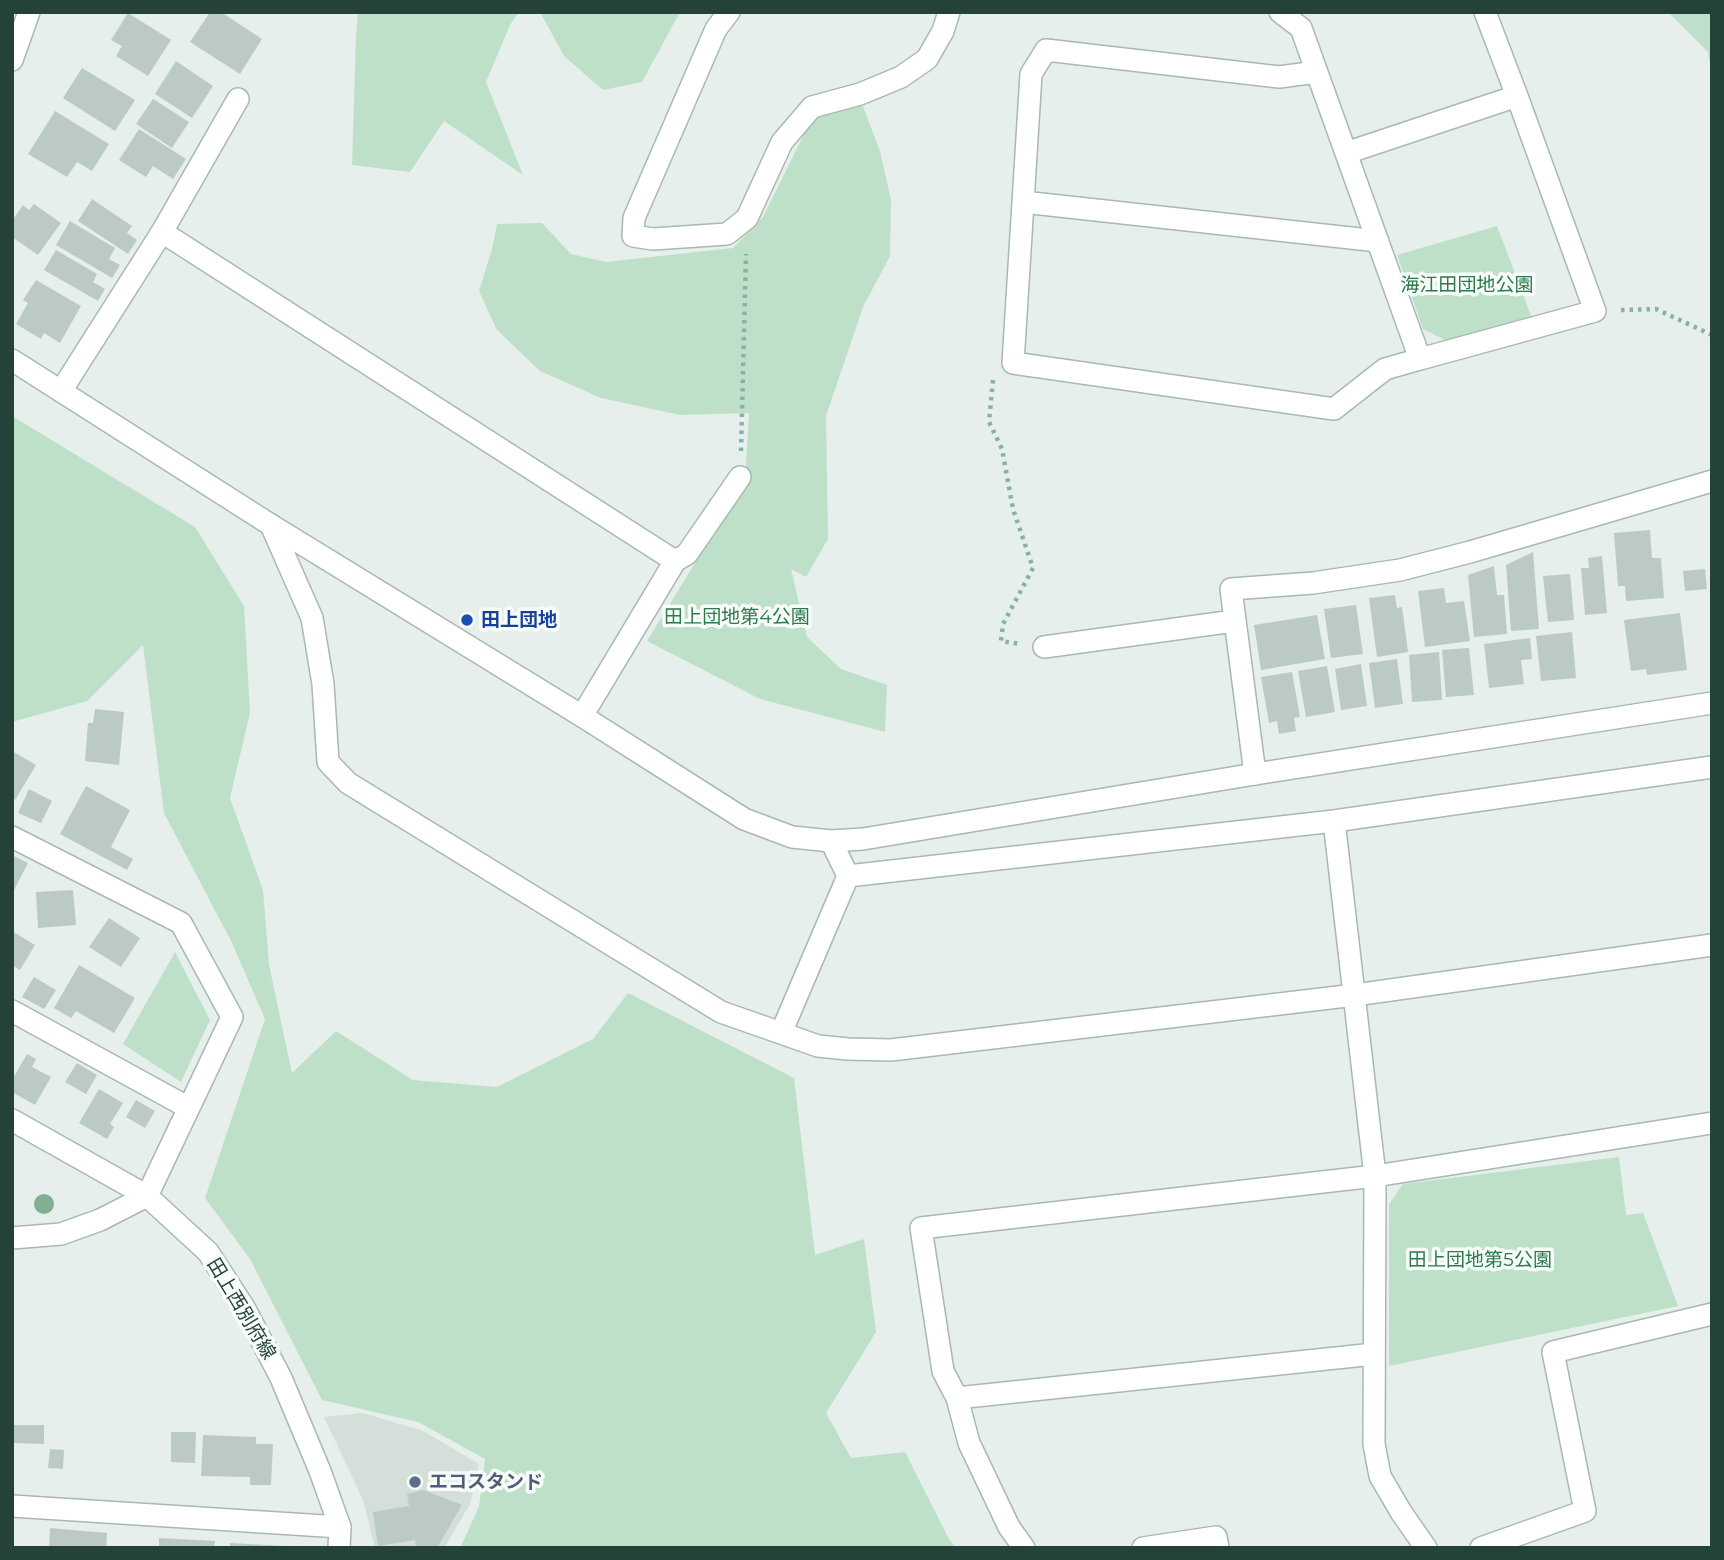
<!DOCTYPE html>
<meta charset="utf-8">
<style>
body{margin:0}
#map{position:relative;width:1724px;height:1560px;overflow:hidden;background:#e6efeb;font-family:Montserrat,sans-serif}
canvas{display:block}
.frame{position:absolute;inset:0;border:14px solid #24423a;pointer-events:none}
</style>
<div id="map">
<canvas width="1724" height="1560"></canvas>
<div class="frame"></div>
</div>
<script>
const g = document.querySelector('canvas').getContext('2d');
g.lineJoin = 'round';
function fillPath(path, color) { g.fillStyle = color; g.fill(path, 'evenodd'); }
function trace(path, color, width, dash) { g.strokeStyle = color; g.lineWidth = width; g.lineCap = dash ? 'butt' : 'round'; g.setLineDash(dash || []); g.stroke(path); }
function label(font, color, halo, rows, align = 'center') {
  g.font = font + ' Montserrat,"Noto Sans JP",sans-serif'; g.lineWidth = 7; g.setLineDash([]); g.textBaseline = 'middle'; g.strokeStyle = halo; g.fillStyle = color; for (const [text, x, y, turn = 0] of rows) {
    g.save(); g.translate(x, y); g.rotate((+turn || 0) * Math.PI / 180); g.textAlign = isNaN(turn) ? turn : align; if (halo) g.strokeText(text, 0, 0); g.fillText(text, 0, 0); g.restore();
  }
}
fillPath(new Path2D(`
 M363 1413 423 1431 479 1464 470 1504 446 1545 443 1548H375L363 1500 324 1417Z`), '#d4dfda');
fillPath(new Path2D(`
 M358 12H519L510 25 486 82 523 175 444 121 410 172 352 165 356 36Z
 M540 12H680L642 82 603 90 564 56Z
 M1668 12H1712V76L1708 52Z
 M862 104 880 151 891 200 890 256 863 307 826 416 828 539 806 577 791 569 807 637 841 669 887 685 885 732 760 699 647 641 745 482 749 413 680 415 601 398 540 371 497 330 479 291 492 249 497 224 542 223 571 254 606 262 733 248 763 217 813 116Z
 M1497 226 1532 318 1445 340 1423 329 1397 255Z
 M12 416 195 527 244 606 250 713 230 798 263 890 269 965 292 1073 336 1031 413 1080 497 1087 593 1039 628 993 794 1078 815 1255 864 1239 876 1332 826 1413 851 1458 905 1452 949 1539 956 1548H460L479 1507 485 1459 418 1422 322 1400 250 1259 205 1198 265 1019 232 943 164 813 143 645 87 701 12 722Z
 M175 952 210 1020 181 1082 123 1044Z
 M1619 1157 1626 1215 1643 1213 1678 1306 1389 1366V1204L1403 1184Z`), '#bfe0c8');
fillPath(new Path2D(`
 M210 12H221L262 39 240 74 190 42Z
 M128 13 171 40 148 76 116 56 122 46 111 40Z
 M176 61 213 86 192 118 155 94Z
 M82 68 135 100 115 131 63 98Z
 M153 99 189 122 172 148 136 124Z
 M55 111 109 144 92 171 77 162 67 177 28 154Z
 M139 129 186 159 173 179 153 166 146 177 119 160Z
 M92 199 132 226 127 233 137 240 128 254 78 221Z
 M34 204 61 223 38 255 12 237V221L23 205 29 210Z
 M70 221 115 248 109 259 120 265 112 278 56 245Z
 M56 250 97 274 93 282 105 289 98 301 44 270Z
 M36 280 81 306 60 343 44 333 41 339 16 324 28 303 23 300Z
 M1650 530 1652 558H1661L1664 598 1626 601 1625 586H1618L1614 533Z
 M1533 552 1539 629 1511 631 1506 565Z
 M1602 556 1607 613 1585 615 1581 568H1589L1588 558Z
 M1494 566 1497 595H1504L1507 634 1474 637 1468 575Z
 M1705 569 1707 589 1685 591 1683 571Z
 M1570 574 1574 620 1548 622 1543 576Z
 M1444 588 1446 603 1464 601 1470 641 1425 647 1418 591Z
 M1395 595 1397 608 1402 607 1408 652 1377 657 1369 598Z
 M1356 605 1363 654 1331 658 1324 609Z
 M1680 613 1687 670 1647 675 1646 669 1631 671 1624 620Z
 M1317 615 1325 659 1261 670 1254 625Z
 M1572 632 1576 678 1541 681 1536 636Z
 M1530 638 1532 659 1521 660 1524 684 1489 688 1484 644Z
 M1469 648 1474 695 1446 697 1442 650Z
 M1439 652 1442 700 1412 702 1409 655Z
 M1397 659 1403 704 1375 708 1369 663Z
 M1361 664 1367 706 1341 710 1335 669Z
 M1327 666 1335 712 1306 717 1298 671Z
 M1292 672 1300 717 1294 718 1296 731 1279 734 1277 721 1269 723 1261 677Z
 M95 709 124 712 119 765 85 761 88 723H93Z
 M12 751 36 765 15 800 12 798Z
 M86 786 130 810 111 847 133 859 127 870 60 834Z
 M29 789 52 801 41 823 18 813Z
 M12 855 28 863 12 894Z
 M73 890 76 925 38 928 36 892Z
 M109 918 140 938 121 967 89 947Z
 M12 931 35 945 20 970 12 965Z
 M79 965 135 998 114 1033 76 1011 71 1018 54 1008Z
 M34 977 56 990 44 1009 22 997Z
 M27 1054 36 1059 32 1067 51 1077 35 1105 12 1092V1080Z
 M77 1063 97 1075 86 1094 65 1082Z
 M99 1089 123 1103 110 1124 114 1127 107 1139 79 1123Z
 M136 1100 155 1111 145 1128 126 1117Z
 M12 1425H44V1444L12 1443Z
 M171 1432H196L195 1463 171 1462Z
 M203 1435 256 1437V1444H273L271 1485H250V1477L201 1476Z
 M50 1449 64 1450 63 1469 48 1468Z
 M423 1490 462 1505 437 1548H416L415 1540 378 1546 373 1512 409 1506 407 1494Z
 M50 1528 107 1533 106 1548H49Z
 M159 1538 215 1541 214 1548H159Z
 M230 1543 285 1546V1548H230Z`), '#bbcac4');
const minor = new Path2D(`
 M729 12 716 29 634 218 633 236 653 239 727 234 747 218 782 142 812 107 860 94 901 77 927 59 943 31 949 12
 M1280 12 1301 28 1420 359 1595 311 1517 96 1485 12
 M1317 72 1279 77 1046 50 1031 74 1013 363 1334 409 1385 369 1420 359
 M1346 153 1517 96
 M1023 202 1378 241
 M162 232 675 561 582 716
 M61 391 162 232 238 99
 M271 525 312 618 323 684 328 762 348 783 721 1012 781 1033
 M675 561 687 554 740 477
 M1044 647 1234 621
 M1255 774 1231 589 1313 583 1400 570 1470 552 1712 481
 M1334 821 1375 1176 1374 1444 1380 1476 1401 1512 1426 1548
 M12 837 181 923 232 1017 147 1196 100 1220 61 1234 12 1238
 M831 841 848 876 1334 821 1712 767
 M848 876 781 1033 818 1046 848 1049 891 1050 1355 995 1712 945
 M12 1011 189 1108
 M1374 1354 957 1398 943 1371 921 1228 1375 1176 1712 1123
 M957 1398 969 1443 1009 1527 1024 1548
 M12 1506 340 1527
 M1143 1548 1216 1537 1218 1548
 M1481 1548 1585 1511 1553 1352 1712 1314`);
const tertiary = new Path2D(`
 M12 60 29 12
 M12 360 271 525 582 716 744 819 792 837 831 841 863 839 1255 774 1712 703
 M12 1120 147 1196 208 1252 245 1309 281 1378 320 1471 340 1527 339 1548`);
trace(minor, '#a8b8b2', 24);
trace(tertiary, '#a8b8b2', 24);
trace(new Path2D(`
 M1621 310 1656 309 1712 335
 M993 380 989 422 1002 449 1013 509 1033 568 1003 624 1001 641 1020 644
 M741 451 746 254`), '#86b3a5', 4.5, [3.5, 5]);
trace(minor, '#fff', 21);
trace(tertiary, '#fff', 21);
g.fillStyle = '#80af93';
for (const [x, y] of [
 [44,1204]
]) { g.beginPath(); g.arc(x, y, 10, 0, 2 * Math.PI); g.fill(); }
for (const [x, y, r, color] of [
 [467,620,7,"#1a4fb4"],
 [415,1482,7,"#5c6f8a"]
]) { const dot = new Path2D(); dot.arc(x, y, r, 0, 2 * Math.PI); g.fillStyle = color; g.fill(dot); trace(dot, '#f7fbf9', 2.5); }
label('19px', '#2d7a4b', '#f7fbf9', [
 ["海江田団地公園",1467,285],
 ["田上団地第4公園",737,617],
 ["田上団地第5公園",1480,1260]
]);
label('bold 19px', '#164399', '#f7fbf9', [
 ["田上団地",481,620]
], 'left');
label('19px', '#24423a', '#f7fbf9', [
 ["田上西別府線",241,1309,59]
]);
label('bold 19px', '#4e5e75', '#f7fbf9', [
 ["エコスタンド",429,1482]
], 'left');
</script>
